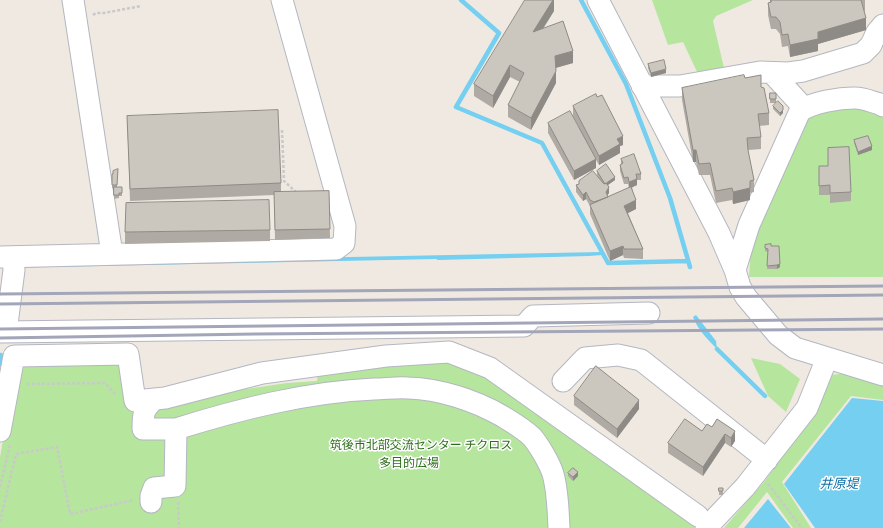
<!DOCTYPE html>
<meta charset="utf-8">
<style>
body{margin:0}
canvas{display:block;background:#efe9e1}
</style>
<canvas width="883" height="528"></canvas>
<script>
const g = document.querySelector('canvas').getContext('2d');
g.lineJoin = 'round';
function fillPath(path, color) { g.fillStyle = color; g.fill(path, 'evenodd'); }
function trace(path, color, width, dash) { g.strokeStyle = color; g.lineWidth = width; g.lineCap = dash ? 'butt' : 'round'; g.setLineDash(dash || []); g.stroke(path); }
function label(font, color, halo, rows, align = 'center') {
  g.font = font + ' Cabin,"Noto Sans JP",sans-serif'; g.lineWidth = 3; g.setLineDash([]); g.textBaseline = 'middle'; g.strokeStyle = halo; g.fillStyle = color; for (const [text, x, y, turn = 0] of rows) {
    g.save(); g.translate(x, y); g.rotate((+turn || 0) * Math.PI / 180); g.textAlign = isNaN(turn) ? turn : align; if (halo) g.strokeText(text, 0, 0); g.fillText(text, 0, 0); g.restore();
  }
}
fillPath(new Path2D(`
 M652 0H753L716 16 713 21 724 68 699 76 683 42 668 45Z
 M857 101 883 112V277H749L751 246 803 116Z
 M751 358 780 364 800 379 786 412 768 396Z
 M125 360 131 406 159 405 193 397 287 383 317 381 318 372 445 361 484 373 699 522 694 528H0V457L17 361Z
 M841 374 883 384V400L851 396 782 482 811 528H793L767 492 738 528H724L764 482 815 412 829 375Z`), '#b6e59e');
fillPath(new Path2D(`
 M601 252 602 255 589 256 438 260 436 259 0 268V264Z
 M696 315 716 341 717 349C708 340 698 330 693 317Z
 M852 398 883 401V528H815L784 484Z
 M768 499 791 528H744Z`), '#75cff0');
trace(new Path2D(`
 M461 0 499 33 456 107 542 143 608 263 688 261
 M581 0 626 84 670 198 690 267
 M717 349 765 396
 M0 364 1 355`), '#75cff0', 4.5);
const minor = new Path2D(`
 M73 0 112 254
 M598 0 719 233 735 270 740 287 746 297 778 335 795 348 883 375
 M772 73 804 108
 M642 86H680L760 72 788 73 803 71 863 53 871 45 877 32 883 25
 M0 257 336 249 344 243 345 226 282 0
 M735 270 749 225 800 111C813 102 839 98 855 98 864 98 872 102 880 104L883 106
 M0 332 524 326 533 316 649 313
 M6 332 14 270 13 257
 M563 381 585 358 618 355 641 360 767 460
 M155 399C143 409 143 414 143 429H176
 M0 431 14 356 128 354 135 401 165 398 262 373 386 356 449 352 490 368 698 516
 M151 502V496L154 488 175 486 176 429C240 409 307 392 374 389 385 389 397 387 408 388 440 389 474 400 502 416 512 422 524 429 532 437 539 445 550 464 553 474 558 492 558 510 559 528
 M706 528 745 487 807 408 827 358`);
trace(minor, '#b4b7c1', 23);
trace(new Path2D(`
 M93 15 96 13H104L141 6
 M282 130 284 181 296 192
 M27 384 105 383 115 394
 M768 484 802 528
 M0 487 10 445
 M178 502 179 528
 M0 522 16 454 57 447 70 514 134 500`), '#c9c9c9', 2.5, [3, 2]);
trace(minor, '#fff', 21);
trace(new Path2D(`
 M0 294 883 286
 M0 304 883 295
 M0 329 883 319
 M0 338 255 334 883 329`), '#a3a6b8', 3);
fillPath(new Path2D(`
 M554 0V11L543 29 573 63 556 68V83L531 130 508 117V105L520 82 510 77 493 108 474 96V84Z
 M770 0H865V11H864L866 30 818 44V51L790 57 788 46 782 47 780 34 776 29H771L768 15V3H770Z
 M648 64 666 73 651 77 648 68Z
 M745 78 761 87 769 113V125L759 126 761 137V149L748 150 754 180V192L750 193V200L733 204 732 200 716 203 710 175H699L696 162H693L682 100V88Z
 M770 93H776V103H770Z
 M573 106 623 145 620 146V153L599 165 596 160V168L574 180 548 133V123L580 129 573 116Z
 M773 106 783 113 780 116 773 109Z
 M127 116 281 183V192L329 191 330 238 275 240 274 195 130 201Z
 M854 140 872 150 858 155 854 143Z
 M621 159 641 174V180H637V185L632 187 636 209 628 213 643 249V259L624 258 623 255 610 261 590 214V206L586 199 583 201 576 192V185L579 184V181L599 178 597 175V171L615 180 608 185 609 193 607 196 608 197 629 188 628 184H624L620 171V165L621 164Z
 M819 166H828L851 192V201L830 203V195H819Z
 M118 169 117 187H122V196H119V198L114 199V188H112V178L113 174Z
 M270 230V241L125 244V232Z
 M765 245 771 246 780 267 777 269H767L768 252 765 251Z
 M574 396 639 409 617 438 574 405Z
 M717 419 735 441 731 447 725 443 703 476 668 453V443L702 431 712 427Z
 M568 473 578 476 573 481 568 476Z
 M719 488 723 492V495H719Z`), '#afaba4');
fillPath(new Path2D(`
 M553 0H554V11L533 44V32Z
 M866 18V30L818 44V51L790 57V45L818 32Z
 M573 51V63L555 68V56Z
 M510 65V77L493 108V96Z
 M666 69V73L651 77V73Z
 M556 71V83L531 130V118Z
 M783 110V113L780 116V113Z
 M623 136V145L620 146V153L599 165V156L617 139Z
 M872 146V150L858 155V152Z
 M693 150H696V162H693Z
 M596 159V168L574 180V171Z
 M615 177V180L605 187V184Z
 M637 179V185L629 189V182Z
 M609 187V193L606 197 594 209V202L606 192Z
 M750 188V200L733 204V192Z
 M586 192V199L583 201V195Z
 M636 200V209L624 215V206Z
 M623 246V255L610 261V251Z
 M780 264V267L777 269V265Z
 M639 400V409L617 438V429Z
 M735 431V441L731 447V438Z
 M725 434V443L703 476V467Z
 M578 472V476L573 481V477Z`), '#8e8b86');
const building = new Path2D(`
 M525 0H553L533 32 563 21 573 51 555 56 556 71 531 118 508 105 524 73 510 65 493 96 474 84Z
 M771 0H861L866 18 818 32V39L790 45 788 34 782 35 780 22 776 17H771L768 3 771 2Z
 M664 60 666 69 651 73 648 64Z
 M744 75 745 78 761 75V87L764 88 769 113 758 114 761 137 747 138 748 150 754 180 750 181V188L733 192 732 188 716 191 710 163 699 164 696 150H693L682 88Z
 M770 93H776V99H770Z
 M596 94 597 97 602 95 623 136 617 139 620 144 599 156 573 106Z
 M778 101 783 106V110L780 113 773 106Z
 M278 110 281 183 130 189 127 116Z
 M570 111 596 159 574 171 548 123Z
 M868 136 872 146 858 152 854 140Z
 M849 147 851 192 830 193V185L819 186V166H828V148Z
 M634 154 641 174H636L637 179 629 182 628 177 624 178 620 165 623 163 621 159Z
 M606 164 615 177 605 184 597 171Z
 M118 169 117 185H112V174H113V171Z
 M593 171 604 184 606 183 609 187 606 192 608 197 594 202 590 200 586 192 583 195 576 185 579 184V181Z
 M114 187H122V193H119V195H114Z
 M631 187 636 200 624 206 643 249H624L623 246 610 251 590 205Z
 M329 191 330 229 275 230 274 192Z
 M269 200 270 230 125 232 126 203Z
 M771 244V246H779L780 264 777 265 767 266 768 249 765 248V245Z
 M596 366 639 400 617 429 574 396Z
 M685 419 702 431 707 424 712 427 717 419 735 431 731 438 725 434 703 467 668 443Z
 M573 468 578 472 573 477 568 473Z
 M719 488H723V491H719Z`);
fillPath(building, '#cbc7bf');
trace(building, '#8e8b86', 1);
label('12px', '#2c6e1b', '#fff', [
 ["筑後市北部交流センター チクロス",421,445],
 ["多目的広場",409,463]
]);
label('italic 13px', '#0d6fa3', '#fff', [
 ["井原堤",839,484]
]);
</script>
